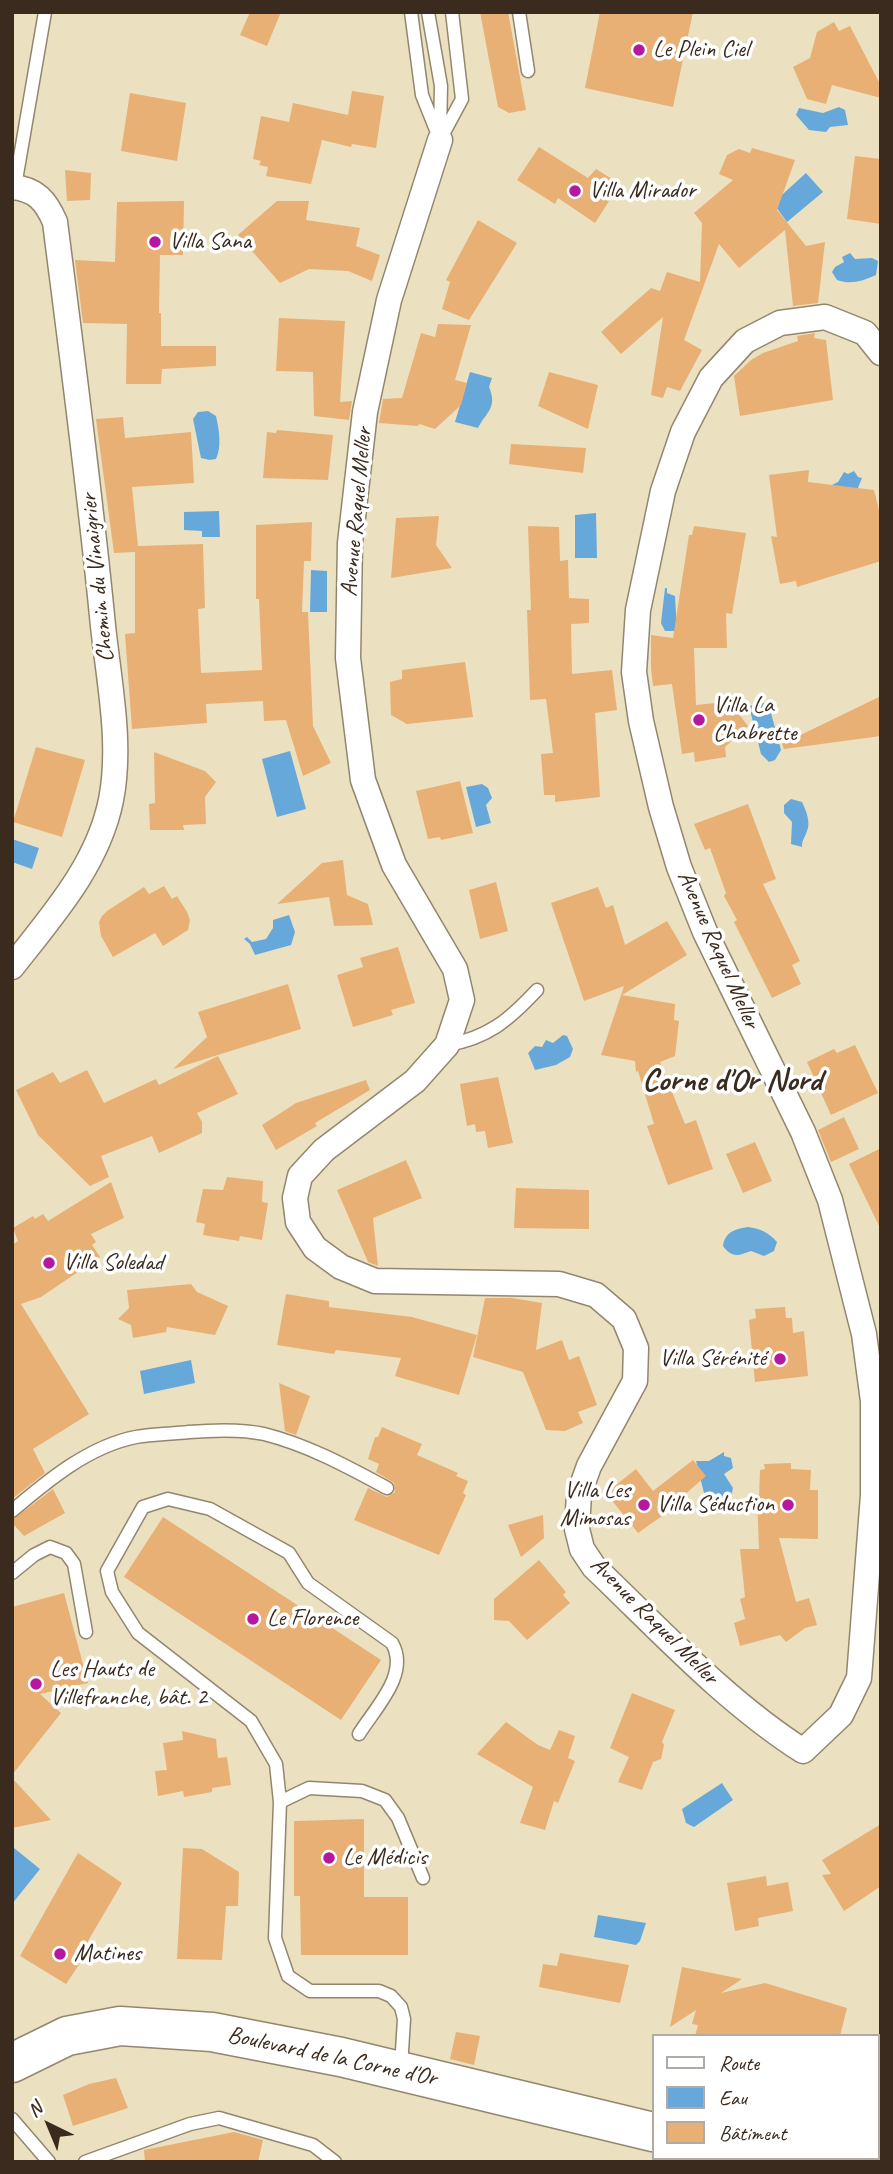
<!DOCTYPE html>
<meta charset="utf-8">
<style>
body{margin:0}
#map{position:relative;width:893px;height:2174px;overflow:hidden;background:#ebe1c0;font-family:Caveat,sans-serif}
canvas{display:block}
.frame{position:absolute;inset:0;border:14px solid #3b2a1e;pointer-events:none}
.legend{position:absolute;left:652px;top:2034px;width:228px;height:126px;box-sizing:border-box;background:#fff;border:2px solid #b1aaa5;margin:0;padding:9px 12px;list-style:none;font-size:21px;color:#3b2a1e}
.legend li{display:flex;align-items:center;gap:14px;height:35px}
.legend b{width:35px;border:2px solid #b1aaa5}
.north{position:absolute;left:14px;top:2090px;width:70px;height:70px;-webkit-text-stroke:5px #fff;paint-order:stroke;rotate:317deg;font-size:19px;font-weight:700;line-height:28px;text-align:center;color:#3b2a1e}
.north::after{content:'';display:block;margin:auto;width:24px;height:32px;background:#3b2a1e;clip-path:polygon(50% 0,100% 100%,50% 72%,0 100%)}
</style>
<div id="map">
<canvas width="893" height="2174"></canvas>
<div class="frame"></div>
<ul class="legend">
<li><b style="height:9px;background:#fff"></b>Route</li>
<li><b style="height:19px;background:#67a8da"></b>Eau</li>
<li><b style="height:19px;background:#e8b074"></b>Bâtiment</li>
</ul>
<div class="north">N</div>
</div>
<script>
const g = document.querySelector('canvas').getContext('2d');
g.lineJoin = 'round';
function fillPath(path, color) { g.fillStyle = color; g.fill(path, 'evenodd'); }
function trace(path, color, width, dash) { g.strokeStyle = color; g.lineWidth = width; g.lineCap = dash ? 'butt' : 'round'; g.setLineDash(dash || []); g.stroke(path); }
function label(font, color, halo, rows, align = 'center') {
  g.font = font + ' Caveat,sans-serif'; g.lineWidth = 7; g.setLineDash([]); g.textBaseline = 'middle'; g.strokeStyle = halo; g.fillStyle = color; for (const [text, x, y, turn = 0] of rows) {
    g.save(); g.translate(x, y); g.rotate((+turn || 0) * Math.PI / 180); g.textAlign = isNaN(turn) ? turn : align; if (halo) g.strokeText(text, 0, 0); g.fillText(text, 0, 0); g.restore();
  }
}
fillPath(new Path2D(`
 M839 107 845 110 848 125 830 127 826 132 809 130 796 115 799 108 823 113Z
 M806 173 823 192 787 222 773 203Z
 M850 253 855 259 872 258 878 261 876 275C863 281 851 285 837 280L832 272 835 267 844 262 842 257Z
 M470 372 492 378 489 387C498 408 486 412 478 428L455 422Z
 M208 411 216 416C219 430 222 446 216 459L210 460 201 458 193 419 198 412Z
 M854 471 858 477 862 478 854 498 830 486 838 482 844 472 848 474Z
 M219 511 220 537H202V531L184 530V512Z
 M596 513 597 558H575V515Z
 M311 570 327 571V612H310Z
 M665 588H667V593L675 596 677 631H665L661 623Z
 M768 702 781 750 775 760 769 762 761 754 749 706Z
 M290 751 306 809 277 817 262 759Z
 M482 784 488 788 492 798 486 805 491 823 476 827 466 787Z
 M791 799 802 802C806 810 811 823 807 831 805 838 802 839 802 847L791 844 792 822 784 813V805Z
 M12 839 39 848 32 869 12 862Z
 M289 915 295 932 291 945 255 955 250 944 244 939 247 937 252 942 266 939 273 928V920Z
 M563 1035 567 1036 573 1049 570 1057 556 1065 535 1070 528 1053 535 1046 542 1047 546 1040 553 1043Z
 M748 1227C761 1229 768 1232 777 1242L774 1251 764 1256 751 1251C738 1256 732 1258 723 1246 725 1232 735 1229 748 1227Z
 M191 1360 195 1383 144 1394 140 1371Z
 M724 1452V1456L731 1458 733 1468 724 1474 733 1488 730 1501 721 1507 717 1497H705L696 1461H709Z
 M722 1783 733 1800 694 1827 686 1823 682 1809Z
 M14 1848 40 1869 12 1904V1851Z
 M598 1915 646 1923 640 1941 636 1945 594 1937Z`), '#67a8da');
fillPath(new Path2D(`
 M250 12H281L267 46 240 35Z
 M480 12H508L526 110 509 113 498 107Z
 M600 12H693L673 107 585 88Z
 M834 22 839 31 850 26 881 86V98L832 85 826 104 807 99 793 67 810 58 817 32Z
 M352 91 384 96 376 148 352 144 351 147 322 140 311 184 266 176 268 167 259 165 261 161 253 159 261 116 289 122 293 103 348 115Z
 M130 93 186 103 177 161 121 151Z
 M539 147 588 178 596 169 620 184 595 223 558 198 555 204 517 180Z
 M752 148 795 160 777 210 806 246 825 242 818 303 793 306 785 230 739 268 719 244 684 340 702 350 680 391 667 387 663 398 651 395 663 317 621 354 601 332 651 288 660 291 667 272 700 282 702 223 694 213 733 180 719 174 727 155 739 149 750 153Z
 M855 156 881 159V224L847 219Z
 M65 170 91 173 90 200 67 201Z
 M184 201 183 255H160L159 313H161V346H216V366L162 369 161 384H126L127 324 83 323 75 260 115 262 117 202Z
 M277 201H309L306 220 360 228 356 246 380 255 372 281 348 271 309 269 280 283 238 235Z
 M478 220 517 243 469 320 442 309 450 282 446 280Z
 M279 318 345 321 340 402 352 401 349 420 314 416 313 372 276 371Z
 M438 324 471 325 455 380 467 383 461 405 435 429 419 424 418 426 379 423 383 399 402 398 421 333 435 337Z
 M815 333 814 338 826 340 833 400 740 416 734 376 751 360 763 353 798 341 797 336Z
 M549 372 598 385 588 429 538 406Z
 M123 417 125 438 191 432 194 483 132 487 138 546 203 544 205 608 198 609 201 673 262 670 259 599H256V525L312 522 311 561H304L302 612H308L313 726 331 763 303 776 286 720 264 721 263 701 206 704 207 723 132 729 125 634 135 633V552L114 553 96 419Z
 M277 430 333 435 328 480 263 478 267 432 276 433Z
 M511 444 586 448 583 473 509 464Z
 M809 470 808 482 874 490 881 518V561L797 587 796 581 780 584 771 536 777 537 769 475Z
 M439 516 436 545 452 568 391 578 396 518Z
 M528 526 559 527 560 561 568 560 569 598 589 599V623L571 624 572 674 612 670 617 710 595 713 600 797 555 802V795H544L541 754 553 753 546 699 530 700 527 610H531Z
 M694 526 746 533 732 614 726 613 727 648H694L696 705 737 701 739 714 748 726 725 747 726 757 695 762 694 752 682 754 672 684 653 686 651 668V635L673 638 689 535H692Z
 M465 662 473 717 407 724 391 715 390 682 402 679V670Z
 M881 696V736L784 749 782 744Z
 M36 747 85 760 62 837 13 822Z
 M154 752 205 771 216 782 205 797 206 824 183 825 184 830H150L149 804 155 803Z
 M460 781 473 833 441 840 440 837 428 839 416 791Z
 M748 804 776 879 763 884 800 961 792 965 801 984 772 998 734 922 737 920 724 896 726 893 710 848 705 850 694 824Z
 M343 860 347 895 368 904 373 925 334 926 329 897 277 904 322 863Z
 M496 882 508 931 480 939 469 890Z
 M164 886 172 899 177 896 187 912 190 920 188 930 163 946 155 933 113 957 101 936 99 922 102 916 107 911 144 887 149 894Z
 M598 887 606 908 613 905 625 945 667 921 687 955 622 995 675 1004 674 1020 679 1021 675 1056 660 1062 685 1124 696 1120 713 1169 668 1185 647 1126 654 1124 638 1071 636 1072 635 1061 601 1055 624 986 584 1001 551 903Z
 M398 947 415 1003 391 1010 393 1015 353 1027 337 975 363 967 360 958Z
 M288 984 301 1029 173 1069 207 1037 198 1012Z
 M855 1045 878 1093 831 1115 807 1062 834 1049 837 1053Z
 M218 1056 238 1094 197 1113 202 1122V1133L159 1153 152 1136 101 1156 109 1177 90 1186 38 1135 16 1090 53 1072 60 1083 87 1070 104 1103 156 1079 159 1085Z
 M498 1077 513 1143 488 1148 485 1131 476 1132 475 1124 467 1126 460 1084Z
 M366 1080 370 1090 315 1123 317 1126 276 1150 262 1125 296 1103Z
 M844 1117 859 1149 831 1162 818 1130Z
 M755 1142 772 1181 743 1193 726 1154Z
 M881 1148V1230L849 1164Z
 M406 1160 422 1198 373 1218 378 1266 368 1262 337 1190Z
 M227 1177 263 1181 262 1202 268 1203 262 1240 240 1236 239 1241 203 1235 205 1224 196 1222 203 1189 223 1190Z
 M111 1182 124 1218 91 1234 96 1242 92 1245 100 1257 41 1297 21 1304 89 1414 33 1449 45 1473 12 1499V1245L18 1241 13 1228 33 1216 35 1219 43 1214 48 1221Z
 M516 1188 589 1190V1229L514 1228Z
 M191 1284 197 1292 228 1306 215 1335 167 1327 166 1332 133 1338 131 1325 118 1319 129 1308 127 1290Z
 M286 1294 329 1301V1307L412 1317 477 1335 459 1395 395 1376 401 1358 336 1350 334 1354 277 1345Z
 M485 1298H512L542 1303 536 1350 562 1340 569 1360 579 1356 597 1405 578 1412 583 1423 565 1431 546 1430 523 1372 473 1357Z
 M785 1307 786 1318H792L793 1333 804 1331 808 1376 755 1382 749 1320 756 1318 755 1309Z
 M279 1383 310 1396 296 1435 285 1431Z
 M382 1427 422 1444 417 1455 458 1473 456 1476 468 1481 463 1493 466 1495 439 1555 354 1520 368 1488 387 1497 395 1492 394 1483 376 1472 379 1464 368 1459 375 1437H378Z
 M693 1460 706 1476 668 1509 669 1511 638 1533 606 1493 636 1469 653 1491Z
 M791 1463V1469L811 1470 810 1490H818V1539L779 1538 796 1602 809 1598 817 1625 805 1628 786 1642 780 1635 740 1646 734 1623 745 1619 740 1599 745 1597 740 1549H759L757 1497 759 1496 760 1470 765 1469 764 1464Z
 M53 1489 65 1513 24 1536 12 1523V1520Z
 M543 1515 544 1538 521 1557 508 1525Z
 M163 1517 381 1660 341 1720 124 1577Z
 M539 1560 566 1592 563 1595 570 1603 527 1640 509 1621 494 1620V1599Z
 M64 1593 88 1683 40 1694 61 1713 12 1775V1607Z
 M632 1693 675 1710 662 1742 664 1745 661 1759 653 1762 642 1790 618 1782 629 1757 610 1748Z
 M506 1722 538 1745 550 1750 559 1730 575 1736 568 1758 575 1761 558 1803 554 1801 545 1830 520 1823 533 1787 477 1754Z
 M182 1731 216 1739 218 1758 227 1757 231 1785 212 1788V1792L184 1797 183 1791 158 1796 155 1771 167 1770 163 1743 183 1740Z
 M12 1778 51 1820 12 1828Z
 M364 1819V1897H408V1955H301L300 1896H294V1821Z
 M881 1824V1886L844 1911 822 1875 831 1874 822 1860Z
 M183 1848 202 1849 239 1872 238 1906H226L222 1960 177 1959Z
 M78 1853 122 1883 88 1941 93 1944 66 1984 20 1956Z
 M766 1876 767 1886 788 1882 793 1911 758 1918 759 1926 735 1931 727 1883Z
 M560 1953 629 1965 620 2003 539 1987 543 1964 557 1966Z
 M682 1967 742 1979 721 1993 765 1983 847 2008 840 2036H695L698 2025 692 2024 696 2010 670 2027Z
 M456 2032 480 2036 474 2065 450 2059Z
 M116 2078 128 2108 73 2126 63 2095 89 2084Z
 M234 2132 263 2140 258 2162H145L144 2150Z`), '#e8b074');
const lane = new Path2D(`
 M411 12 422 95 440 140
 M428 12 441 86 440 133
 M519 12 528 71
 M440 140 462 99 452 12
 M15 186 45 12
 M447 1045C488 1038 509 1020 537 990
 M12 1511C47 1481 89 1446 136 1437 153 1434 172 1434 189 1432 213 1430 242 1429 264 1434 308 1445 348 1467 387 1488
 M12 1573 34 1555 50 1547 66 1553 74 1564 86 1632
 M359 1734C375 1708 410 1674 392 1643L308 1583 289 1553 210 1509 168 1499 143 1507 107 1571 112 1592 138 1633 251 1721 276 1764 280 1802 275 1938 288 1976 310 1991H379L391 1996 401 2007 404 2019 401 2067
 M280 1802 309 1788 362 1791 385 1800 398 1818 423 1878
 M12 2119 49 2162
 M85 2162 190 2124 219 2118 313 2145 335 2162`);
const street = new Path2D(`
 M440 140 389 300 365 412 350 543 348 658 363 780 394 865 455 969 462 1000 447 1045 415 1081 324 1150 300 1176 295 1198 298 1222 315 1248 341 1267 375 1281 559 1284 596 1295 624 1319 636 1348 635 1381 589 1466 579 1494 577 1529 582 1549 594 1567C661 1631 725 1701 803 1751L841 1715 859 1678 873 1495V1401L864 1334 830 1200 803 1132 705 932 679 867 661 807 641 721 634 672 638 610 663 491 683 432 711 378 745 341 780 323 825 317 865 333 881 353
 M12 187C36 189 46 201 55 222 72 356 90 491 103 626 109 682 122 744 111 800 98 865 52 916 12 967`);
const primary = new Path2D(`
 M12 2063 67 2036 120 2026 212 2032 341 2057 653 2132
 M762 2158 794 2162`);
trace(lane, '#93866f', 15);
trace(street, '#93866f', 27);
trace(primary, '#93866f', 41);
trace(lane, '#fff', 12);
trace(street, '#fff', 24);
trace(primary, '#fff', 38);
for (const [x, y, r, color] of [
 [639,50,7,"#b5179e"],
 [575,191,7,"#b5179e"],
 [155,242,7,"#b5179e"],
 [699,720,7,"#b5179e"],
 [49,1263,7,"#b5179e"],
 [780,1359,7,"#b5179e"],
 [644,1505,7,"#b5179e"],
 [788,1505,7,"#b5179e"],
 [253,1619,7,"#b5179e"],
 [36,1684,7,"#b5179e"],
 [329,1858,7,"#b5179e"],
 [60,1954,7,"#b5179e"]
]) { const dot = new Path2D(); dot.arc(x, y, r, 0, 2 * Math.PI); g.fillStyle = color; g.fill(dot); trace(dot, '#fff', 2.5); }
label('24px', '#3b2a1e', '#fff', [
 ["Le Plein Ciel",653,50],
 ["Villa Mirador",589,191],
 ["Villa Sana",169,242],
 ["Villa La",713,706],
 ["Chabrette",713,734],
 ["Villa Soledad",63,1263],
 ["Villa Sérénité",766,1359,"right"],
 ["Villa Les",630,1491,"right"],
 ["Mimosas",630,1519,"right"],
 ["Villa Séduction",774,1505,"right"],
 ["Le Florence",267,1619],
 ["Les Hauts de",50,1670],
 ["Villefranche, bât. 2",50,1698],
 ["Le Médicis",343,1858],
 ["Matines",74,1954]
], 'left');
label('24px', '#3b2a1e', '#fff', [
 ["Avenue Raquel Meller",357,512,-85],
 ["Chemin du Vinaigrier",98,578,-96],
 ["Avenue Raquel Meller",718,950,66],
 ["Avenue Raquel Meller",654,1621,45],
 ["Boulevard de la Corne d'Or",332,2057,12]
]);
label('bold 32px', '#3b2a1e', '#fff', [
 ["Corne d'Or Nord",732,1082]
]);
</script>
